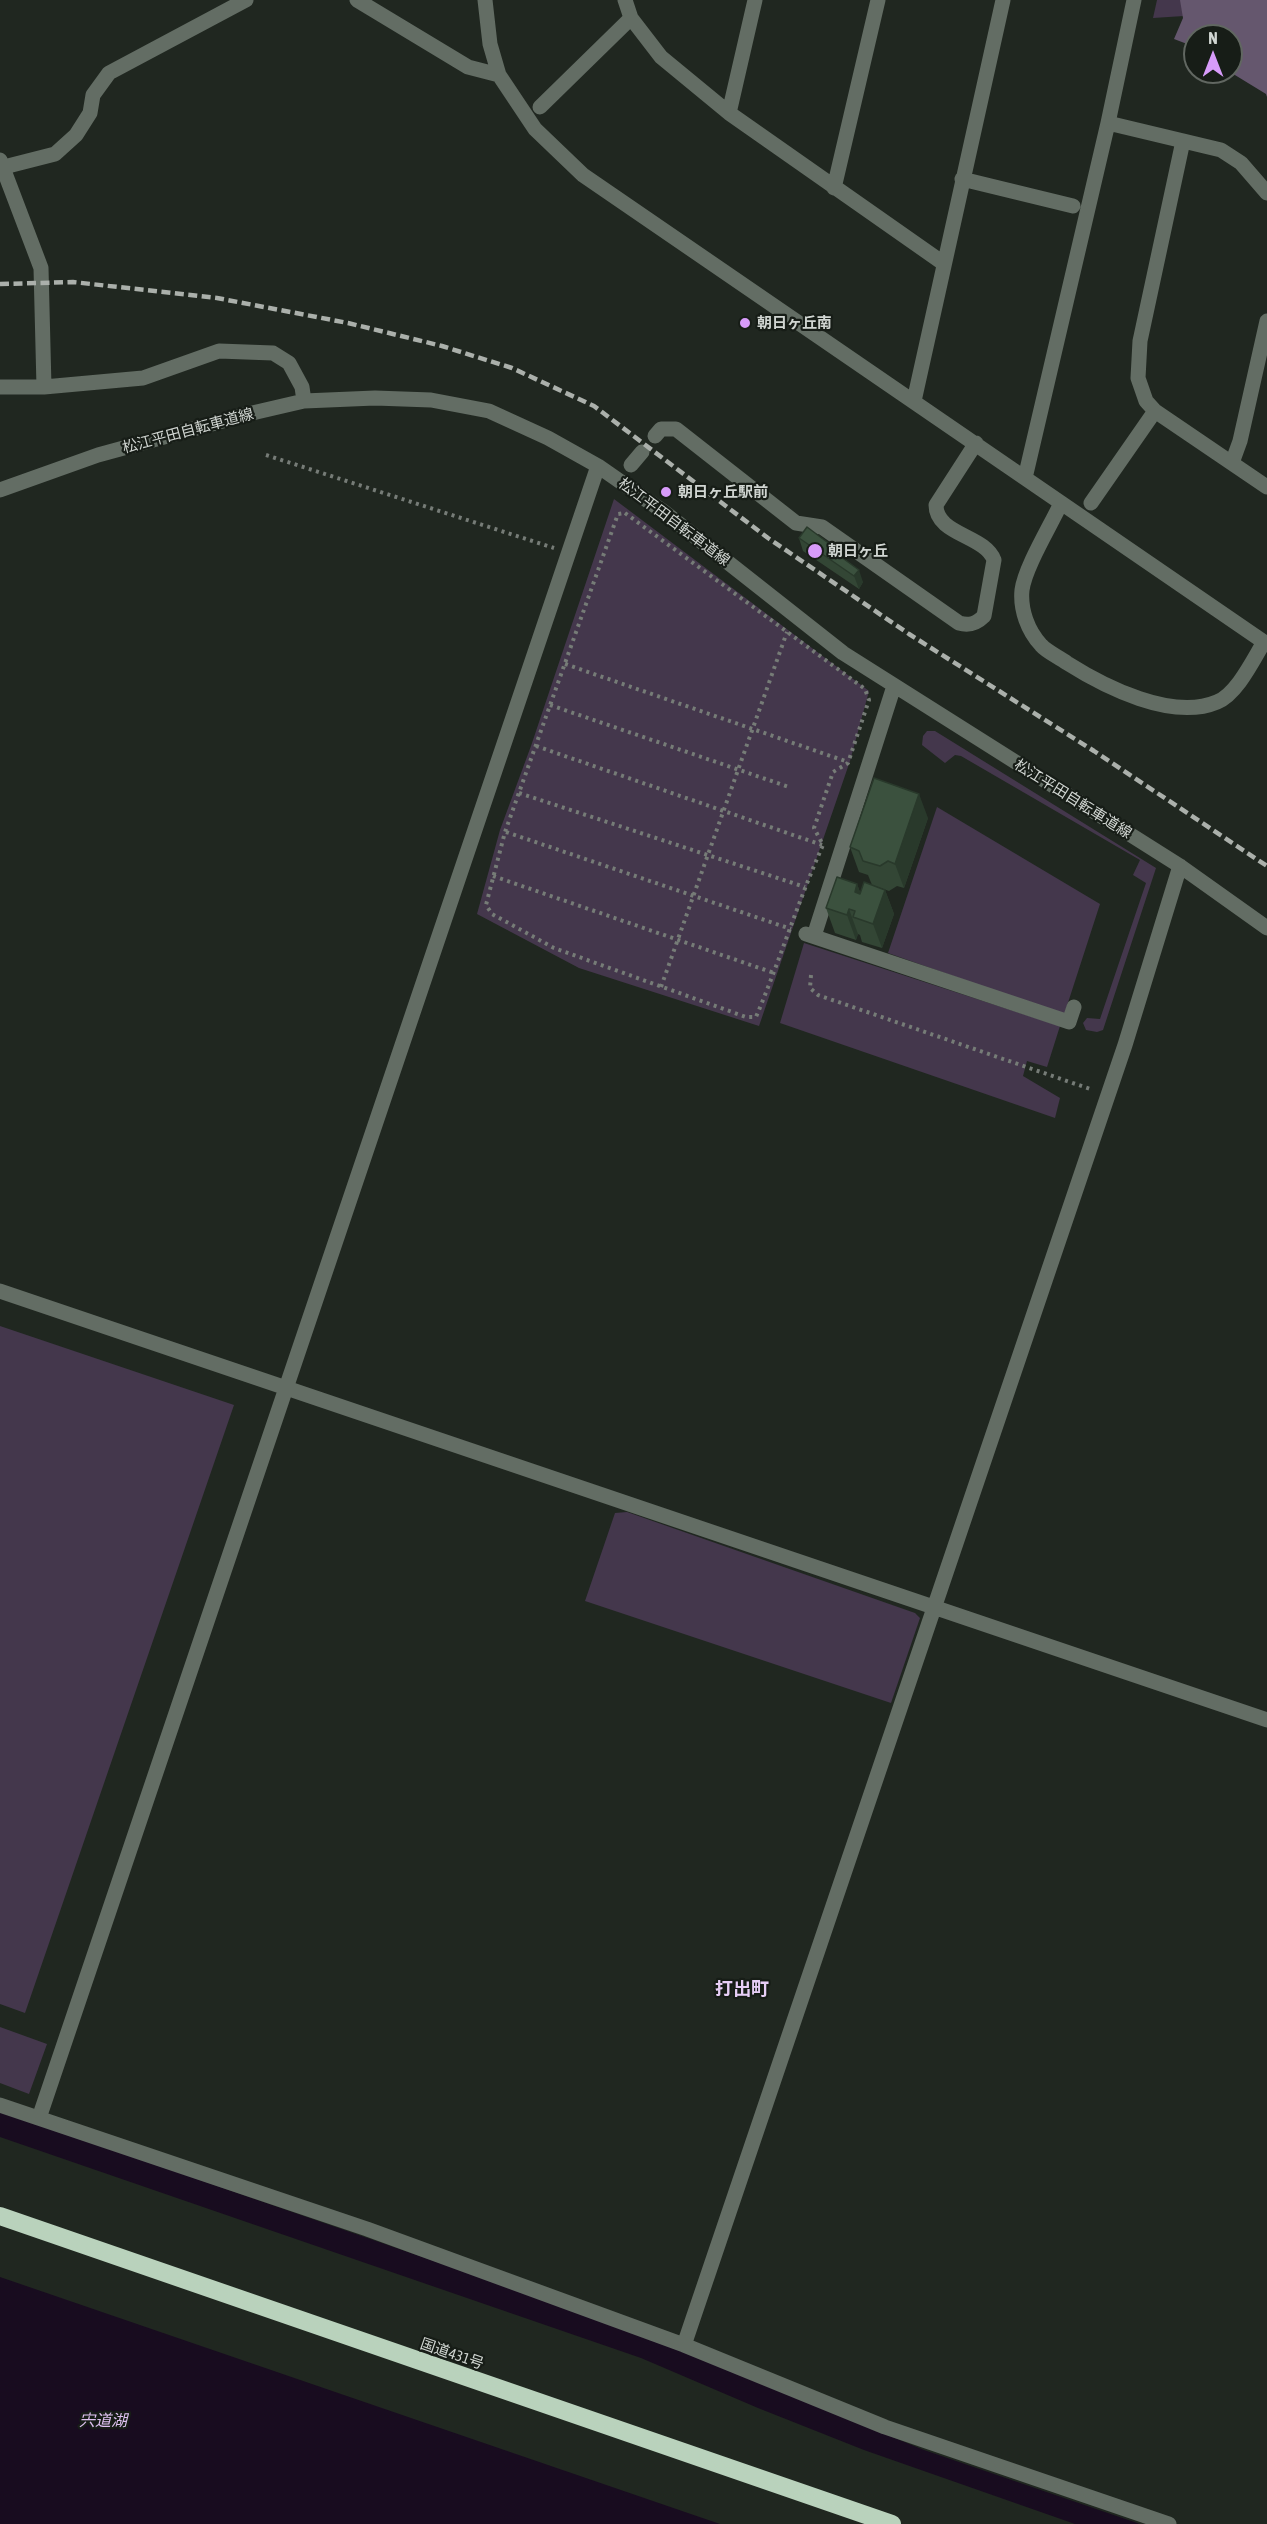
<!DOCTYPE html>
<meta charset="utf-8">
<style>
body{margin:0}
#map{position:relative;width:1267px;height:2524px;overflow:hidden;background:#202720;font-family:"Asap Condensed",sans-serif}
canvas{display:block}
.north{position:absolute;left:1183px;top:24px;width:60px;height:60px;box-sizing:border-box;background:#171d17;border:2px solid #616761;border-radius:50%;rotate:0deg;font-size:16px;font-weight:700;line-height:24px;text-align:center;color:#d0d5d1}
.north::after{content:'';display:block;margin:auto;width:21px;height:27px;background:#d79bf9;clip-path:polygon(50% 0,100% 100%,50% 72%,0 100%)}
</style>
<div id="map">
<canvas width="1267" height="2524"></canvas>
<div class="north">N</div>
</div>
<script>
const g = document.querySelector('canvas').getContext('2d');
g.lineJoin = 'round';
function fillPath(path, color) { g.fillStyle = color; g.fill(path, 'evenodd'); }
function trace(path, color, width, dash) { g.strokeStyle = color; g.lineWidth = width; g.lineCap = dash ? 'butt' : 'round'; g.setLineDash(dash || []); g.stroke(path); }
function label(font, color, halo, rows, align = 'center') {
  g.font = font + ' "Asap Condensed","Noto Sans JP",sans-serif'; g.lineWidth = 4.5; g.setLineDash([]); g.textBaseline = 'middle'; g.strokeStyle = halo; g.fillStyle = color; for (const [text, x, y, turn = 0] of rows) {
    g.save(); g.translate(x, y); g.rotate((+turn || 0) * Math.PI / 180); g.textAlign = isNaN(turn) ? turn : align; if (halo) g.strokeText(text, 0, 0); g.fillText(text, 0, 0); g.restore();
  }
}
fillPath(new Path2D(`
 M1157 0H1262L1230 13 1153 18Z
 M614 499 869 691 850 761 759 1026 579 968 477 914 500 830 531 746Z
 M927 731H935L1156 868 1103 1030 1097 1032 1086 1030 1083 1023 1087 1018 1100 1019 1146 883 1133 875 1140 860 961 756 955 755 945 763 922 745 923 736Z
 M937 807 1100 904 1064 1015 888 953Z
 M804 943 1060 1026 1047 1067 1027 1061 1023 1076 1060 1098 1055 1118 780 1023Z
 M0 1326 234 1405 25 2013 0 2004Z
 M627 1512 915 1613 920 1618 891 1703 585 1601 615 1513Z
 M0 2027 47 2044 29 2094 0 2083Z`), '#44374c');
fillPath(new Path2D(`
 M1180 0H1267V97L1266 94 1230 72 1231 36H1195V47L1174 39 1183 18Z`), '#65576e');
fillPath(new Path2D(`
 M0 2111 616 2324 924 2450 1140 2524H1075L864 2450 758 2408 641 2358 0 2137Z
 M0 2277 720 2524H0Z`), '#180c1f');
trace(new Path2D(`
 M266 455 554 548
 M625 513 865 689 869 700 848 763 833 772 814 828 823 845C798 901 780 960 756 1017H746L554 948 492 914 486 905 505 832 618 514Z
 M565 664 848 762
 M550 705 789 787
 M536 746 822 845
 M519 793 805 887
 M506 832 791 929
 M493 876 774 973
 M811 975 810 988 818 995 1093 1090
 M661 987 787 632`), '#767c77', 4, [3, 4.5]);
trace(new Path2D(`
 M357 0 468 67 499 75
 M485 0 490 44 499 75 535 129 583 175 1267 644
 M625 0 631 18 661 57 729 113 943 263
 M540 107 631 18
 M729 113 755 0
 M1108 123 1221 150 1241 163 1267 193
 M1183 141 1140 341 1138 378 1146 401 1155 411 1267 487
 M0 160 41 268 44 387
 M4 167 55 154 76 135 90 113 93 95 109 73 246 0
 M962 179 1073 206
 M834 188 878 0
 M0 387H44L143 378 219 351 273 353 289 363 302 387 304 401
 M914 401 1003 0
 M655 436 661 429H676L796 523 822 527 959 623C969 626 976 624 984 616L994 560C985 535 936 535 936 505L976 443
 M1232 463 1240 441 1267 321
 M631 465 642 452
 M1025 478 1108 123 1134 0
 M0 490 98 455 248 414 304 401 375 398 431 400 489 411 548 438 598 466 664 512 843 653 1180 866 1267 928
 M1061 503C1051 525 1025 567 1022 590 1020 610 1028 631 1041 645 1047 652 1059 657 1067 663 1105 687 1172 721 1217 702 1237 694 1253 660 1264 642
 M1091 503 1155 411
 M806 934 1069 1022 1074 1007
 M814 936 894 686
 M0 1291 1267 1720
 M0 2105 367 2229 684 2345 885 2427 1169 2524
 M39 2118 598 466
 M684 2345 1125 1045 1180 866`), '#636d64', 15);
trace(new Path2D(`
 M0 2216 892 2524`), '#b9d2bc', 18);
trace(new Path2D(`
 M0 284 73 282 217 298 348 323 442 346 512 368 594 406 768 538 909 634 1094 751 1267 866`), '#abb0ab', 4.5, [9, 4.5]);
fillPath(new Path2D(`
 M799 538 839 551 841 556 863 582 859 589 803 551Z
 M928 818 904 888 897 886 889 891 875 886 885 890 894 914 882 948 862 942 860 935 858 934 856 940 835 933 826 908 857 884 860 892 872 885 868 875 859 872 850 847Z`), '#334635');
fillPath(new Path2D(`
 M859 570 863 582 859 589 854 576Z
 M919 794 928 818 904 888 895 864Z
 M857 884 866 909 855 892Z
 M885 890 894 914 882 948 873 924Z
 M849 909 858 934 856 940 847 915Z`), '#29392b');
const building = new Path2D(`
 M807 527 839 551 837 554 859 570 854 576 799 538Z
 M874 778 919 794 895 864 888 861 880 866 863 861 859 851 850 847Z
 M837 877 857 884 855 892 860 894 864 882 885 890 873 924 853 917 855 911 849 909 847 915 826 908Z`);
fillPath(building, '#3b513e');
trace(building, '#29392b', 1.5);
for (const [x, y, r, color] of [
 [745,323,6,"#d79bf9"],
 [666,492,6,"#d79bf9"],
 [815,551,8,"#d79bf9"]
]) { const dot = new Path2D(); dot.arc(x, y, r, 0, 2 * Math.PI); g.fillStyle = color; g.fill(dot); trace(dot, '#171d17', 2); }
label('bold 15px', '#d0d5d1', '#171d17', [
 ["朝日ヶ丘南",757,323],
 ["朝日ヶ丘駅前",678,492],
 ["朝日ヶ丘",828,551]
], 'left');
label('15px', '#d0d5d1', '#171d17', [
 ["松江平田自転車道線",188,431,-15],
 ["松江平田自転車道線",674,522,37],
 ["松江平田自転車道線",1073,799,32],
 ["国道431号",452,2354,19]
]);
label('italic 16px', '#dec1f0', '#171d17', [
 ["宍道湖",103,2421]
]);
label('bold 18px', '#e7cef6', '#171d17', [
 ["打出町",742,1989]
]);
</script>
